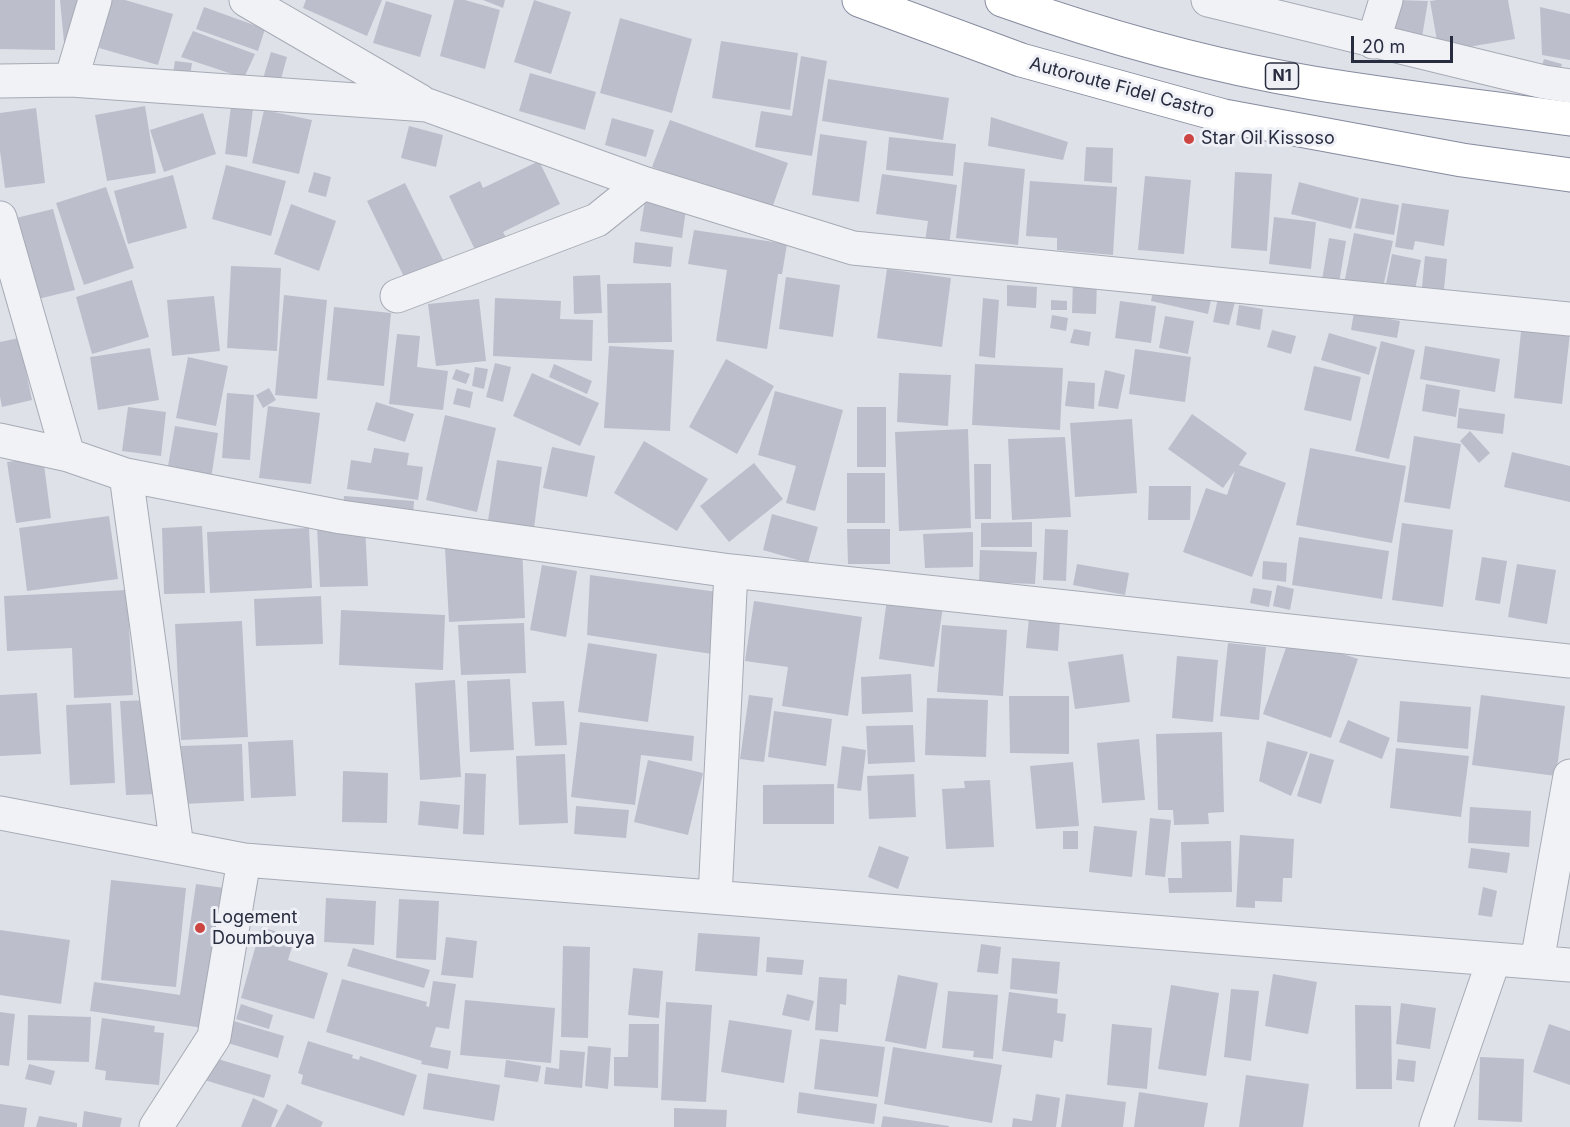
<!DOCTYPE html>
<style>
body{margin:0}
#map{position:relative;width:1570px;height:1127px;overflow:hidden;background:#dee1e8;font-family:Inter,sans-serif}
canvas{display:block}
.scale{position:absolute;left:1351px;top:36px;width:102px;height:27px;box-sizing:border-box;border:3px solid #282c3f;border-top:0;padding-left:8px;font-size:18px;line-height:21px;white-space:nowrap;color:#282c3f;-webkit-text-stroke:4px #eef0f6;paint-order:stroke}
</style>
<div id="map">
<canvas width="1570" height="1127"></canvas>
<div class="scale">20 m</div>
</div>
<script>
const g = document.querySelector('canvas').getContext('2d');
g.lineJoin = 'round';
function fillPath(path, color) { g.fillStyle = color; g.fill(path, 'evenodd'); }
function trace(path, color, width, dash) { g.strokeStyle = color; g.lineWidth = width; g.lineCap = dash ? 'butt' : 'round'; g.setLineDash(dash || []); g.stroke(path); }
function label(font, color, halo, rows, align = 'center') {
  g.font = font + ' Inter,sans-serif'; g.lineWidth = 6; g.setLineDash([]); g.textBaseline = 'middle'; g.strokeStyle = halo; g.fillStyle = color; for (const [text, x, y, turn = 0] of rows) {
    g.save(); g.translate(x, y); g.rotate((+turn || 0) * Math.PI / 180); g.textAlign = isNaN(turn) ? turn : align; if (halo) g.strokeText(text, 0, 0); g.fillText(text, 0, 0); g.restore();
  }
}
fillPath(new Path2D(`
 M0 0H55V50L0 49Z
 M60 0H93L99 49 65 53Z
 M112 0H125L173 14 158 65 99 48Z
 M306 0H382L367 36 303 8Z
 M454 0H465L500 10 485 69 440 56Z
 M483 0H505L503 8Z
 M534 0 571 12 551 74 514 62Z
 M1396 0 1428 1 1422 37 1391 32Z
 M1437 0H1508L1515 39 1439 52 1430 1Z
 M386 1 432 15 420 57 373 43Z
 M204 7 265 29 258 51 196 29Z
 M1540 7 1570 14V60L1542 55Z
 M620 18 692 39 672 113 600 93Z
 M193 31 255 54 244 78 181 57Z
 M721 41 798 53 790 110 712 98Z
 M271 52 287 57 278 90 261 85Z
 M801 56 827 61 812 156 755 147 761 111 792 116Z
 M1544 59 1562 64 1559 74 1541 69Z
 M175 61 192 63 190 76 173 73Z
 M530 73 596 92 585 130 519 111Z
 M828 79 949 98 943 140 822 121Z
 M145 106 156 173 107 181 95 115Z
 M231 106 253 109 247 157 225 154Z
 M36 108 45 183 5 188 0 151V113Z
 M264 110 312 120 299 174 252 163Z
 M203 113 216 154 164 172 150 130Z
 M991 117 1068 142 1063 160 988 146Z
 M612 118 654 130 646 157 605 145Z
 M670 120 788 163 771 211 652 167Z
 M409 126 443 135 436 167 401 158Z
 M820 134 867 141 859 202 812 195Z
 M889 137 956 144 953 176 886 170Z
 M1086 147 1113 148 1112 183 1084 181Z
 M539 161 560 204 503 232 509 243 479 258 449 196 480 181 483 188Z
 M964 162 1025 169 1018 245 956 238Z
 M226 165 286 181 271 236 212 219Z
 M314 172 331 177 326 197 308 192Z
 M1235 172 1272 174 1267 251 1231 248Z
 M882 174 957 185 949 245 925 242 928 221 876 214Z
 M173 175 187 228 128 244 114 191Z
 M1145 176 1191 180 1184 254 1138 250Z
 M1030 181 1117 187 1113 255 1057 250V238L1026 236Z
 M1299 182 1359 198 1351 229 1291 214Z
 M405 183 445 264 407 283 367 201Z
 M106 187 134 268 84 285 56 203Z
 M646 195 687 202 682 238 640 231Z
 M1361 198 1399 205 1394 235 1355 228Z
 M1402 203 1449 210 1444 246 1415 241 1413 250 1395 247Z
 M291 204 336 221 319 271 274 254Z
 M53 209 75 290 38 299 16 218Z
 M1274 217 1316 222 1311 269 1269 264Z
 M694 230 787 244 782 274H778L767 349 716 341 727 270 688 264Z
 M1354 233 1393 241 1382 292 1344 284Z
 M1329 238 1346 241 1339 283 1322 280Z
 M635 242 673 247 671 267 633 263Z
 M1392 254 1421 260 1414 295 1385 289Z
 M1425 256 1447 259 1443 299 1421 297Z
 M231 266 281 268 277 351 227 348Z
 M887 269 951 278 942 347 877 338Z
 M600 275 602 313 574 314 573 276Z
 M786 277 840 285 833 337 779 329Z
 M132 280 149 337 92 354 76 297Z
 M1073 280 1097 281 1096 314 1072 313Z
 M1155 282 1212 295 1208 314 1151 301Z
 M671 283 672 342 608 343 607 284Z
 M1007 285 1037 287 1036 308 1007 306Z
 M284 295 327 300 317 399 275 395Z
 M214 296 220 351 172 356 167 300Z
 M495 298 561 301 560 319 593 320 592 361 493 356Z
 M983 298 999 300 995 358 979 356Z
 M1218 298 1235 302 1229 325 1213 322Z
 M479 299 486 361 436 366 428 304Z
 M1051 300 1067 301V310H1051Z
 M1120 301 1156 306 1151 343 1115 338Z
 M1239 305 1263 309 1260 330 1236 325Z
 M334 307 391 313 384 386 327 380Z
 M1354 312 1400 321 1397 338 1351 330Z
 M1052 315 1068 318 1066 331 1050 328Z
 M1165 316 1194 321 1188 354 1159 348Z
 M1522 322 1570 333 1562 404 1514 398Z
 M1074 329 1091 332 1089 346 1070 343Z
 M1272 330 1296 336 1291 354 1267 347Z
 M1329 333 1377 347 1369 375 1321 360Z
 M397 334 420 336 417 367 448 371 443 410 389 404Z
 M19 338 32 400 2 407 0 397V342Z
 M1381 341 1415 350 1389 459 1355 451Z
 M609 346 674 350 670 431 604 428Z
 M1425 346 1500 359 1495 392 1420 379Z
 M150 348 159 400 98 410 90 357Z
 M1135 349 1191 357 1185 402 1129 394Z
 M188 357 228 366 216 426 176 418Z
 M726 359 774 386 737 454 689 427Z
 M495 363 511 367 503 402 486 397Z
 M554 364 592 381 587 394 549 377Z
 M975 364 1063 368 1060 430 972 425Z
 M1314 366 1361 377 1351 421 1304 410Z
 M475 367 488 369 484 389 472 386Z
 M456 369 470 374 466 384 452 379Z
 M1105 370 1125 375 1118 409 1098 406Z
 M532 373 599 403 580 446 513 416Z
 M899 373 951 375 948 426 897 422Z
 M1068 381 1095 383 1094 409 1065 406Z
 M1426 384 1460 390 1456 417 1422 411Z
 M269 388 276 400 263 408 256 395Z
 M457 388 473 392 470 408 453 404Z
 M775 391 843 410 815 511 786 503 796 466 758 455Z
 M227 393 254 395 250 460 222 458Z
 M376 402 414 414 405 442 367 430Z
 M268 406 320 413 311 484 259 478Z
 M128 407 166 412 161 456 122 451Z
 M857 407H886V467H857Z
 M1459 408 1505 414 1503 434 1457 428Z
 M1192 414 1247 453 1239 465 1286 483 1252 577 1183 552 1206 488 1227 495 1235 471 1223 488 1168 449Z
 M445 415 496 428 477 512 426 500Z
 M1132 419 1137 493 1075 497 1070 423Z
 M175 426 218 433 211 479 167 472Z
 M968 429 971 528 899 531 895 432Z
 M1470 431 1490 453 1479 463 1460 441Z
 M1414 436 1461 444 1450 509 1404 502Z
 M1065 437 1071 517 1012 520 1008 439Z
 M644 441 708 479 677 531 614 493Z
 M552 447 595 456 587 497 543 488Z
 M374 448 409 453 407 465 423 467 418 500 347 489 351 460 371 463Z
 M1310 448 1406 466 1392 543 1296 525Z
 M1512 452 1570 466V502L1504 487Z
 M43 457 51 518 16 523 7 462Z
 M497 460 542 467 534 528 488 521Z
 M754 463 783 499 729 542 700 506Z
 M974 464H991V519H975Z
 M847 473H885V523H847Z
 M1149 486H1191L1190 520H1148Z
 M344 496 414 501 413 517 343 512Z
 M772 514 818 527 808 563 763 550Z
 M109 516 118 579 27 591 19 528Z
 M1032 522V547H981V523Z
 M1402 523 1453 530 1443 607 1392 600Z
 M365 525 368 586 320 587 317 527Z
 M202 526 205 593 164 594 162 528Z
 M309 528 312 588 210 593 207 532Z
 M847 529H890V564H848Z
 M1045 529 1068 530 1066 581 1043 580Z
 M973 532V567L925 568 923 534Z
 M1299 537 1389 551 1382 599 1292 585Z
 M522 545 525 618 449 622 445 548Z
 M980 550 1037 552 1035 584 979 582Z
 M1482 557 1507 561 1500 604 1475 600Z
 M1263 561 1287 563 1286 582 1262 579Z
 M1077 564 1129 573 1125 595 1073 585Z
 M1517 564 1556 570 1547 624 1508 617Z
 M542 565 577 571 566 637 530 630Z
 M590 575 718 592 712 654 587 635Z
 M1277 585 1294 589 1290 610 1273 606Z
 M1253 588 1272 591 1269 607 1250 603Z
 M127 590 133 695 74 698 72 648 7 651 4 596Z
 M321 596 323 644 256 646 254 599Z
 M887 599 943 607 934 667 879 659Z
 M754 601 862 617 848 716 782 706 788 667 745 661Z
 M341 610 445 615 443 670 339 665Z
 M1029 618 1060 621 1058 651 1026 648Z
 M242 621 248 737 181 740 175 624Z
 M524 623 526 673 461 675 458 625Z
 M942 625 1007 630 1003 696 937 692Z
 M1290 636 1358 659 1331 738 1263 714Z
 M588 643 657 654 648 722 578 712Z
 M1228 643 1266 647 1259 720 1220 716Z
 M1123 654 1130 702 1075 709 1068 662Z
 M1177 656 1218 660 1213 722 1172 718Z
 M911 674 913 712 862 714 861 677Z
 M510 679 514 750 470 752 467 681Z
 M455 680 461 777 420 780 415 683Z
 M37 693 41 754 0 756V695Z
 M749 695 773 698 764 762 740 759Z
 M1481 695 1565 706 1556 776 1472 765Z
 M1009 696H1069V754L1010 753Z
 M927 698 988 700 986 757 925 755Z
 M155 700 161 794 126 795 120 701Z
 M564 701 567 745 535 746 532 702Z
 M1400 701 1471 707 1468 749 1397 742Z
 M111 703 115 783 70 785 66 705Z
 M774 711 832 719 826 766 768 757Z
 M1348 720 1390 738 1382 759 1339 742Z
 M580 722 694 736 692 761 641 755 635 805 571 797Z
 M913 725 915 762 868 764 866 726Z
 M1222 732 1224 812 1208 813 1209 824 1174 825 1173 810H1158L1156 734Z
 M1139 739 1145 800 1102 803 1097 743Z
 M293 740 296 796 251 798 248 742Z
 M1267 741 1308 752 1291 796 1259 781Z
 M242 744 244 801 184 804 181 746Z
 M842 746 866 750 861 791 837 788Z
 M1396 748 1469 756 1461 817 1390 808Z
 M1310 753 1334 760 1321 804 1297 796Z
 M565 754 568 823 519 825 516 756Z
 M648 760 703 773 688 835 634 822Z
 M1073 762 1079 826 1036 829 1030 766Z
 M343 771 388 773 387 823 342 822Z
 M465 773 486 774 484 835 463 834Z
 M914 774 916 817 869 819 867 776Z
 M990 780 994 847 946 849 942 789 965 788 964 781Z
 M834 784V824H763V785Z
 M420 801 460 805 458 829 418 825Z
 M576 806 629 810 626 838 574 834Z
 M1470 807 1531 811 1529 847 1468 843Z
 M1150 818 1171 820 1165 877 1145 875Z
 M1094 826 1137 831 1132 877 1089 872Z
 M1063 831H1078V849H1063Z
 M1240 835 1294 839 1292 878H1283L1282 902 1255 901V908L1236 907Z
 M1231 841 1232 892 1169 893 1168 878H1182L1181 842Z
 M879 846 909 857 898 889 868 877Z
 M1471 848 1510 853 1507 873 1468 868Z
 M111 880 186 888 176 987 101 980Z
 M196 884 224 888 203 1028 90 1011 94 982 180 995Z
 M1483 887 1497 891 1492 917 1478 915Z
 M326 898 376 901 374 945 324 942Z
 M399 899 439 901 436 960 396 958Z
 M261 927 295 937 288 960 328 973 314 1019 241 998Z
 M0 930 70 940 61 1004 0 995Z
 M698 933 760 937 757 976 695 971Z
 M446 937 477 941 473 978 441 975Z
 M981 944 1001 947 998 974 977 972Z
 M563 946 590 947 588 1038 561 1037Z
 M353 948 430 970 424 988 347 966Z
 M767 957 804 960 802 975 766 972Z
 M1012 958 1060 962 1057 994 1010 989Z
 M633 968 663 971 659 1018 628 1015Z
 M1273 974 1317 982 1308 1034 1265 1026Z
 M898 975 938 983 926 1049 885 1041Z
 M819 977 847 979 846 1005 840 1004 838 1032 815 1030Z
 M342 979 427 1002 426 1006 429 1007 433 981 456 984 449 1029 436 1027 430 1047 451 1051 448 1069 421 1064 422 1061 326 1032Z
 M1171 985 1219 993 1206 1076 1158 1069Z
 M1231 989 1259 991 1251 1061 1224 1057Z
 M948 991 998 995 993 1059 973 1057 974 1051 942 1048Z
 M1009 992 1058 999 1057 1013 1066 1014 1063 1042 1054 1040 1052 1058 1002 1051Z
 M787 994 814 1001 809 1021 782 1015Z
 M465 1000 555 1008 551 1063 460 1055Z
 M666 1002 712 1005 706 1102 661 1100Z
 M1401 1003 1436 1008 1430 1049 1396 1044Z
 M241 1004 273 1015 269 1029 236 1019Z
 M1355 1005 1391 1006 1392 1089H1356Z
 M0 1012 15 1014 9 1066 0 1065Z
 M28 1015 91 1017 89 1062 27 1060Z
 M102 1018 155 1026 154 1032 164 1033 159 1085 105 1080 106 1071 95 1069Z
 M227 1019 284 1036 278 1058 221 1041Z
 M729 1020 792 1030 784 1083 721 1072Z
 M629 1024H659L658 1088 614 1086V1057H628Z
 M1112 1024 1152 1028 1147 1089 1107 1085Z
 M1549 1024 1570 1031V1085L1533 1072Z
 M820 1039 885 1047 878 1097 814 1089Z
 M308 1041 353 1055 352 1058 359 1060 360 1056 417 1075 404 1116 301 1084 303 1075 298 1073Z
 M588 1046 611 1048 608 1089 585 1086Z
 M893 1047 1002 1065 992 1123 884 1104Z
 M560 1050 585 1052 582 1088 544 1084 546 1067 559 1069Z
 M208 1056 271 1075 264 1098 201 1079Z
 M1480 1057 1524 1059 1522 1122 1478 1120Z
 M1398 1059 1416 1061 1414 1082 1396 1080Z
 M506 1060 541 1066 538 1082 504 1077Z
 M29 1064 55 1071 51 1085 25 1079Z
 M428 1073 500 1085 494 1121 423 1109Z
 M1246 1075 1309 1084 1303 1127H1239Z
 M799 1092 877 1104 874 1124 797 1113Z
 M1139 1092 1208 1103 1204 1127H1134Z
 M1036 1094 1060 1098 1056 1127H1012L1013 1118 1032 1121Z
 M1066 1094 1126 1102 1123 1127H1061Z
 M253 1098 278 1110 271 1127H241Z
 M0 1104 27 1108 24 1127H0Z
 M287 1104 323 1122 321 1127H275Z
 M674 1108 727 1110 726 1127H674Z
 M84 1111 122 1118 120 1127H82Z
 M39 1116 77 1123V1127H36Z
 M883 1116 949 1126V1127H881Z`), '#bcbfcb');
const minor = new Path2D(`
 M246 0 420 101
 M1208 0 1544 82 1570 86
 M1373 42 1386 0
 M71 80 95 0
 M0 81 71 80 427 105 643 183 853 248 1570 319
 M0 218 68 455
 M397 296 597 220 643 183
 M0 440 68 455 126 475 341 517 731 571 1570 661
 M126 475 177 847
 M0 813 244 860 1570 965
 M715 897 731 571
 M1537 962 1570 776
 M156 1127 214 1037 244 860
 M1436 1127 1494 959`);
const highway = new Path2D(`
 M859 0 1021 60 1224 116 1462 160 1570 175
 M1002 0C1100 35 1211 66 1313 83 1399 97 1485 107 1570 119`);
trace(minor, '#a7abb5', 35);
trace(highway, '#868b9e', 35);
trace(minor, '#f1f2f6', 33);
trace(highway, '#fff', 33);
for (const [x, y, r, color] of [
 [1189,139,6,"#cd4543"],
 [200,928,6,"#cd4543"]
]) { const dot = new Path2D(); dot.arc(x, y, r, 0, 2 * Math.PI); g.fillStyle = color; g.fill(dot); trace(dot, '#eef0f6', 2); }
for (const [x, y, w] of [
 [1282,76,33]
]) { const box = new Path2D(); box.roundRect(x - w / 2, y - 13, w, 26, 4.5); g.fillStyle = '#eef0f6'; g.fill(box); trace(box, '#282c3f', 1.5); }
label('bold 16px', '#282c3f', null, [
 ["N1",1282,76]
]);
label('18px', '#282c3f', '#eef0f6', [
 ["Autoroute Fidel Castro",1122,88,15]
]);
label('18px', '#282c3f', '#eef0f6', [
 ["Star Oil Kissoso",1201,139],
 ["Logement",212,918],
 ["Doumbouya",212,939]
], 'left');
</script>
